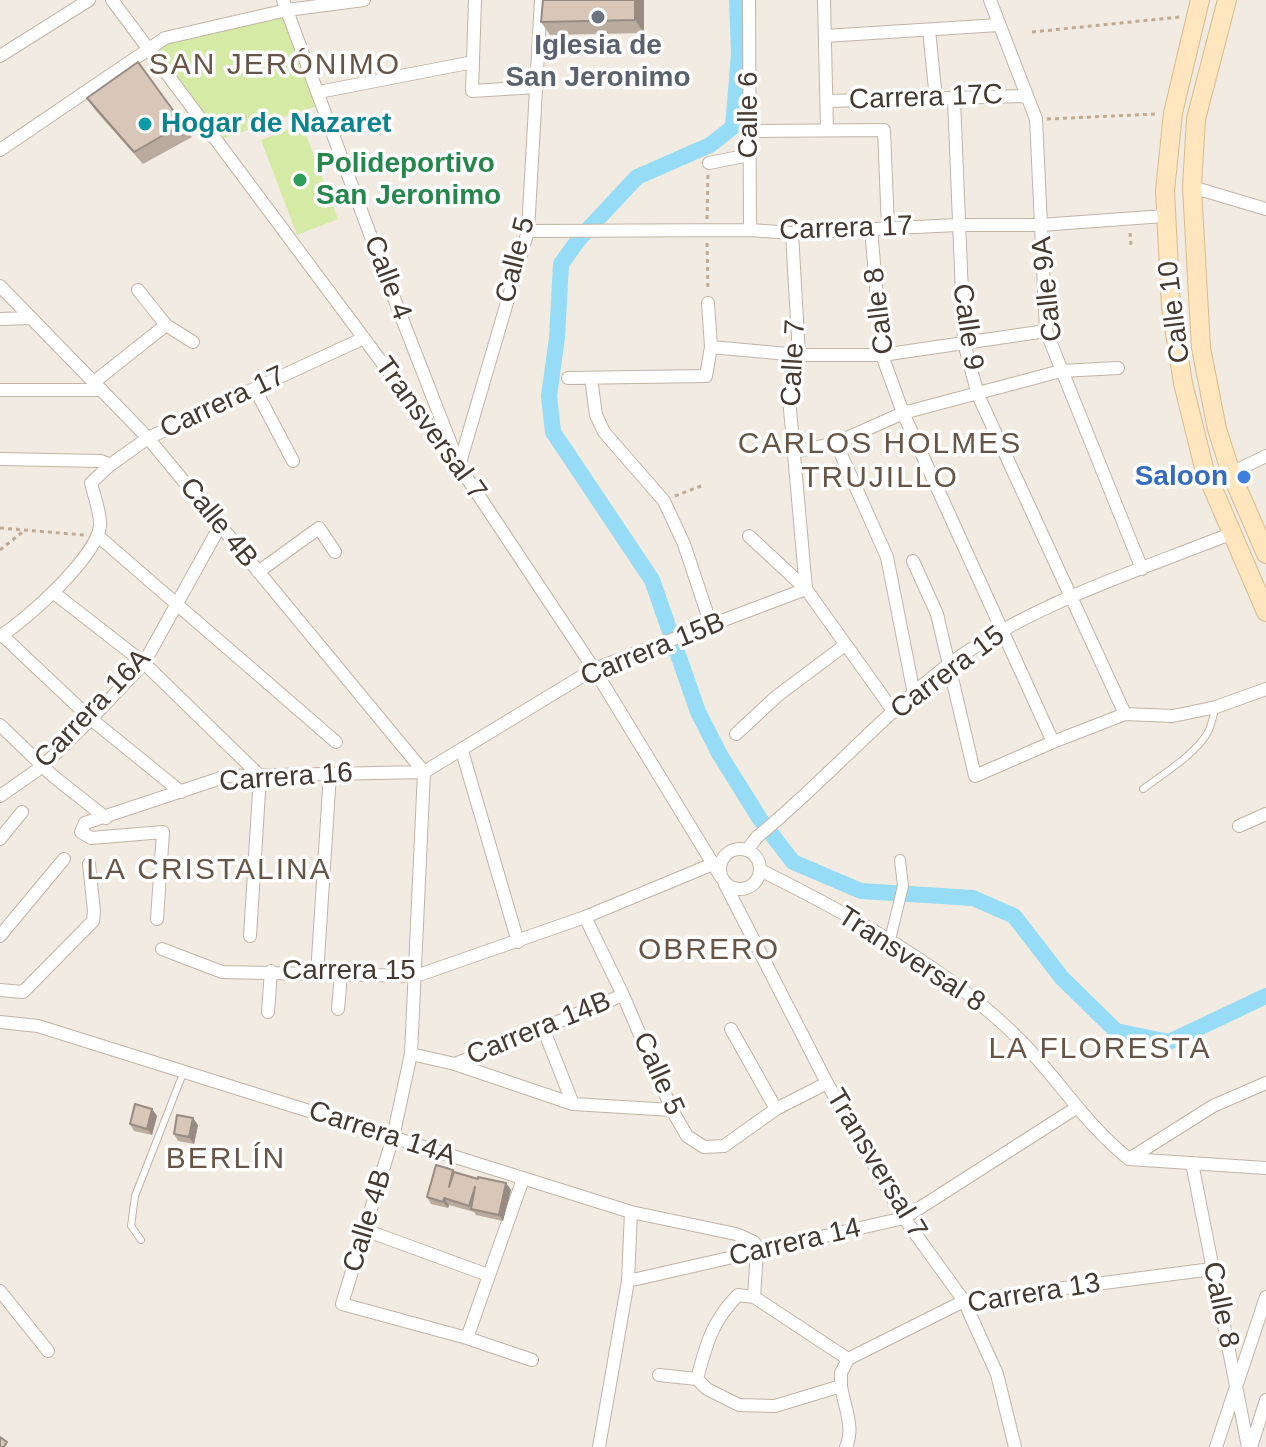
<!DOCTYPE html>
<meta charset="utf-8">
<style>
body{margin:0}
canvas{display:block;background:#f2ebe1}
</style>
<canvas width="1266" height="1447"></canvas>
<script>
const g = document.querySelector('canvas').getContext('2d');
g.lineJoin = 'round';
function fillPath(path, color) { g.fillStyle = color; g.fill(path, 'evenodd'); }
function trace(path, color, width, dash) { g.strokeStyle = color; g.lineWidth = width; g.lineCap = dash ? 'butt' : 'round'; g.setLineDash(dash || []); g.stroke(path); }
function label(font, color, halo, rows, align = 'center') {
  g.font = font + ' Arial,sans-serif'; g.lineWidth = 7; g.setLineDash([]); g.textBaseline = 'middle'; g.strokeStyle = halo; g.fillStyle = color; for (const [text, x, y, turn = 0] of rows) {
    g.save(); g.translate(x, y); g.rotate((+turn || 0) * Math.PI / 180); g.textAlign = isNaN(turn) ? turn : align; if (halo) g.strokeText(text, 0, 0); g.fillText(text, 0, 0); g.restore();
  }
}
fillPath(new Path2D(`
 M287 10 323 104 216 141 148 51 169 37Z
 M302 124 338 219 297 235 261 140Z`), '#d5eba5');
trace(new Path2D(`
 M737 0 739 54 733 127 710 145 637 177 579 239 561 264 557 338 549 396 553 432 652 580 698 712 720 755 760 819 793 862 861 891 973 898 1014 916 1062 978 1116 1031 1169 1042 1266 996`), '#96dcf6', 16);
const service = new Path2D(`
 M1143 789C1163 774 1196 754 1208 732 1212 724 1213 715 1216 707
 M141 1240 131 1226 135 1196 184 1071`);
const pedestrian = new Path2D(`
 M890 940 903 886 900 860`);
const minor = new Path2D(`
 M112 0 459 466 594 669 721 877
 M283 0 387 280 454 452
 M475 0 472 91 537 87
 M749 0 750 230
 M824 0 827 130
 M990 0 1036 119 1046 331 1142 569
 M929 30 936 99
 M825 36 999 25
 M0 56 89 0
 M319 92 473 62
 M954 99 964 343 978 395 1125 714
 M827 101 1025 96
 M749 131 884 130 888 228
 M0 150 165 38 287 10 364 0
 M709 163 749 155
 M1192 187 1266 209
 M871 229 882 355 903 413 1053 742
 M528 231 750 230 792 233 957 225H1040L1164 216
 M0 286 148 438 424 772
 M138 290 166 325 193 342
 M0 319 31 318
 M711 347 799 355H882L1046 331
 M568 378 706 376 711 347 708 303
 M591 378 596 415 604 432 664 501 684 544 711 625
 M94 382 166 325
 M255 389 293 461
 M0 390H102
 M836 443 887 557 914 694
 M794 452 836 443 903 413 1061 371 1118 368
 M0 459 101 461 110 465
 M459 466 528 231 541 0
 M1231 473 1266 456
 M98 536 336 742
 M749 536 806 589 894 712
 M913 561 937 614 975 776 1053 742 1125 714 1173 716 1216 707 1266 689
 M258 572 319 528 335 552
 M54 593 144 663 260 776
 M2 635 91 719 181 792
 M0 636C26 621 97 556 100 526 101 513 94 496 91 483L110 465 148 438 364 338
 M0 725 53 776 106 818
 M736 734 777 696 845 645
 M462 751 518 942
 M424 772 411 1054 393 1137 342 1304 467 1338 532 1360
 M0 796 43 766 91 719 144 663 220 526
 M1239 826 1266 814
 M0 839 22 812
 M720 869a20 20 0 1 1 40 0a20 20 0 1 1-40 0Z
 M747 850 757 837C823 783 880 717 948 665 1031 604 1135 572 1230 534
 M760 870C849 914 951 970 1021 1041 1059 1080 1085 1124 1129 1159
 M725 884 827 1083 904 1218 964 1301 997 1374 1015 1447
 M585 917 623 995 672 1110 687 1136 704 1147 724 1146 776 1109 827 1083
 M157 919 163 832 91 838 81 832 85 823 227 776 424 772 594 669 806 589 789 398 799 355 792 233
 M0 936 64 859
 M250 936 260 776
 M162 949 222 972 416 976 585 917 713 864
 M317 974 330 774
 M0 990 23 992 93 921 94 911 89 864
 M338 1009 341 975
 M268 1012 271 971
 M0 1022 38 1026 631 1212 736 1234 754 1242 757 1251 754 1297
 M543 1028 573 1104
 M731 1029 776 1109
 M411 1054 455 1064 573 1104 672 1110
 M455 1064 623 995
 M1129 1159 1213 1106 1266 1083
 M1129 1159 1266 1168
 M1192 1163 1248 1447
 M365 1230 488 1275
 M628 1281 904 1218 1076 1108
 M0 1291 48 1351
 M467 1338 523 1179
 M659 1375 697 1379 707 1389 739 1405 775 1406 841 1386V1373L848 1359 964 1301 1212 1269
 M697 1379C706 1345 712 1321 738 1295L754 1297 848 1359
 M841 1386C844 1406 855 1428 846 1447
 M599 1447 628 1281 631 1212
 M1216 1447 1266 1297
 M1251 1447 1266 1400`);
const secondary = new Path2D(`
 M1200 0 1173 113 1165 191 1171 308 1183 383 1204 468 1266 612
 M1227 0 1196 119 1192 187 1201 348 1217 429 1231 473 1266 554`);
trace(service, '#c1b4a6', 8);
trace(pedestrian, '#c1b4a6', 12);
trace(minor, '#c1b4a6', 14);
trace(secondary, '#d9bb8e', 20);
trace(new Path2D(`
 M1032 32 1180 17
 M1047 119 1156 114
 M707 219 708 175
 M1130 233 1131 245
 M707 243 708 291
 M675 496 701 486
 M0 528 84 535
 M0 550 25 530`), '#c1aa93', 3, [4, 4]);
trace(service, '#fff', 6);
trace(pedestrian, '#fff', 10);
trace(minor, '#fff', 12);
trace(secondary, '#ffe6be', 18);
fillPath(new Path2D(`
 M644 0V33L550 35 541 22Z
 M138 62 192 137 143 164 96 111 87 98Z
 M152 1109 157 1116 152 1135 134 1131 130 1124Z
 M198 1125 194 1144 178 1141 174 1134Z
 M454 1172 478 1179 506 1183 511 1190 503 1221 476 1215 474 1212 449 1205 448 1208 431 1204 427 1197Z`), '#baab9f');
fillPath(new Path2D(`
 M635 0H644V33L635 20Z
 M152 1109 157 1116 152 1135 147 1129Z
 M193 1118 198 1125 194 1144 189 1137Z
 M506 1183 511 1190 503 1221 499 1215Z
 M444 1198 449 1205 448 1208 443 1202Z`), '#978b82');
const building = new Path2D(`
 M543 0H635V20L541 22Z
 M138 62 183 124 134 152 87 98Z
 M135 1104 152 1109 147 1129 130 1124Z
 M177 1115 193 1118 189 1137 174 1134Z
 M436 1165 453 1170 449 1187 454 1172 478 1179V1177L506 1183 499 1215 471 1209 475 1187 469 1206 444 1198 443 1202 427 1197Z
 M0 1437 7 1442 4 1447H0Z`);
fillPath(building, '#d8c7b9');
trace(building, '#978b82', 2);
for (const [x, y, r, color] of [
 [598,17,8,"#6b7280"],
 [145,124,8,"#0f9aa8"],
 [300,180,8,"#2e9e5b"],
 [1244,477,8,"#3f7fe0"]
]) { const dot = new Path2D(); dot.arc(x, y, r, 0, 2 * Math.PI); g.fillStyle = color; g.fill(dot); trace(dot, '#fff', 3); }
label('bold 28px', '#5b616d', '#fff', [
 ["Iglesia de",598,46],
 ["San Jeronimo",598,78]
]);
label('28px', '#443a32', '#fff', [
 ["Carrera 17C",926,98,-2],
 ["Calle 6",749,115,-90],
 ["Carrera 17",846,229,-2],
 ["Calle 5",516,260,-76],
 ["Calle 4",387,278,69],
 ["Calle 9A",1048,289,-96],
 ["Calle 8",880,311,-97],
 ["Calle 10",1175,312,-97],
 ["Calle 9",967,327,82],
 ["Calle 7",794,363,-87],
 ["Carrera 17",223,403,-25],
 ["Transversal 7",430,429,54],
 ["Calle 4B",218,523,51],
 ["Carrera 15B",653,650,-22],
 ["Carrera 15",948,673,-37],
 ["Carrera 16A",93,709,-46],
 ["Carrera 16",286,778,-4],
 ["Transversal 8",911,960,33],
 ["Carrera 15",349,971],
 ["Carrera 14B",539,1029,-22],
 ["Calle 5",658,1074,66],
 ["Carrera 14A",382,1134,18],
 ["Transversal 7",876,1164,59],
 ["Calle 4B",368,1221,-73],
 ["Carrera 14",795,1243,-13],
 ["Carrera 13",1034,1294,-9],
 ["Calle 8",1220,1305,78]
]);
label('bold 28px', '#0d838f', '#fff', [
 ["Hogar de Nazaret",161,124]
], 'left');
label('bold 28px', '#27864d', '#fff', [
 ["Polideportivo",316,164],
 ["San Jeronimo",316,196]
], 'left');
label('bold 28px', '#366cbe', '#fff', [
 ["Saloon",1228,477]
], 'right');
g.letterSpacing = '2px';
label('30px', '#675648', '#fff', [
 ["SAN JERÓNIMO",275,66],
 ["CARLOS HOLMES",880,445],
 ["TRUJILLO",880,479],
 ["LA CRISTALINA",209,871],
 ["OBRERO",709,951],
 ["LA FLORESTA",1100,1050],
 ["BERLÍN",226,1160]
]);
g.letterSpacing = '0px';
</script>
